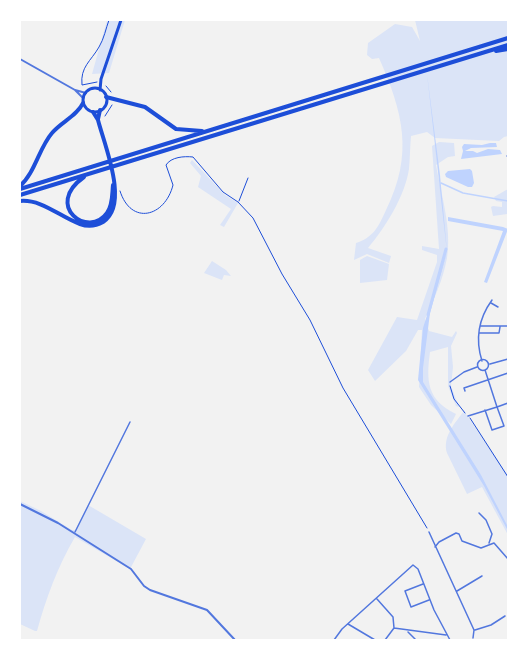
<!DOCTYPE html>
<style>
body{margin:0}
#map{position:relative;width:528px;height:660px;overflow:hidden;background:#f2f2f2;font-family:Cabin,sans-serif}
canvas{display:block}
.frame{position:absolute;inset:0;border:21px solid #fff;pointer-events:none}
</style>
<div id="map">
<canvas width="528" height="660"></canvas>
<div class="frame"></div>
</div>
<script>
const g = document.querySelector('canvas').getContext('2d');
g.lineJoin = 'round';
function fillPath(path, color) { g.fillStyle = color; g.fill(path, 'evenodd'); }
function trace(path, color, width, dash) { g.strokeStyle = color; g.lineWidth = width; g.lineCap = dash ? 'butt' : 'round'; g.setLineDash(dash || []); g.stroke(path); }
fillPath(new Path2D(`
 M107 20H125L109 73 92 74Z
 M415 20H508V136L504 137 499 141 435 138 427 132 411 136C410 147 410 158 409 169 405 196 385 228 368 248L391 256 389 263 367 254 354 260 356 243C373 238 379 226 386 210 414 154 403 112 379 58L372 59 367 55 368 43 395 24 412 27 420 41Z
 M439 142 454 143 455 156 448 157 436 165C441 194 452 228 447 258 443 280 434 299 425 319L429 331 452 337 456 331 457 333 451 346 453 367 451 386 459 407 456 406 448 386V347L430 352C426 381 427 400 456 414L451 424 431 405 419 387 422 330H418L406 351 375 381 368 370 397 317 417 320 437 262V255L422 250V246L439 249 432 146Z
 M192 160 225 195 238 203 224 227 220 225 231 209 198 187 201 176 190 163Z
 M508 189V223L507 224V214L493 216 491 207 493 206 502 207V202L496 201 494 197Z
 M367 256 389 264 387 280 360 283V260Z
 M212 261 226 270 231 276 224 275 222 280 204 273Z
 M464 411 508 476V535L482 487 467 494 447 453C442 437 455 423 464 411Z
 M20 501 41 511 72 530H76L88 505 146 539 130 569 75 537C58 566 46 598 37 631H35L20 624Z`), '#dbe4f7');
fillPath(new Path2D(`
 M427 74 440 175 447 252 430 313 423 368V382L481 475 508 527V531L484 486 418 380 423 328 447 252Z
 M490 143H496L497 147 471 148 465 151H473L477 153 488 149 500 150 502 154 461 159 463 151 462 147 464 144 482 145Z
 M470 169 472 171 474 183 472 187H468L446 177 445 174 448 171Z
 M448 217 503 227 508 229 487 283 484 282 503 231 448 221Z`), '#bfd3fe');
trace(new Path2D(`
 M441 183 463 193 508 201`), '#bfd3fe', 1.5);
trace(new Path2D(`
 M428 315 446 249`), '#bfd3fe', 3);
trace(new Path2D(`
 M97 82 82 85C80 67 91 61 99 47 104 39 106 28 109 20
 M106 86 111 92
 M105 116 112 105
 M120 191C131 226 165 217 173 185L166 165C171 157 184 156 193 157L223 192 238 202 253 218 282 274 310 320 343 388 427 528
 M239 201 248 178
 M450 386 454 399 465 413
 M470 418 508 477`), '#1d4ed8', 1);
trace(new Path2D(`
 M507 156H508
 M491 303 498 307
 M480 326H508
 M479 333H499L500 327
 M477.5 365a5.5 5.5 0 1 1 11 0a5.5 5.5 0 1 1-11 0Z
 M482 361C475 339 479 318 492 300
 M490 364 508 359
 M485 370 497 407 508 403
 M450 382 464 372 477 367
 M465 391 464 388 508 373
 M468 416 497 407 504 426 492 430 485 410
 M479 513 486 520 492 534 489 543
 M75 532 130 422
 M429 532 474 630 473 638
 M435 547 439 542 456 533 459 534 462 541 481 548 494 543 508 559
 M423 584 405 591 411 607 429 600
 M457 591 482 576
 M377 599 393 617 394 628
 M348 624 375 640
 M475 630 491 625 505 616
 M408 632 416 640
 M334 640 342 629 413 565 418 569 434 610 450 640
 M385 640 394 628 446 635`), '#5277de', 1.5);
trace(new Path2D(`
 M20 59 75 90 83 98
 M75 90 86 93
 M20 504 58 523 131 569 144 586 150 590 207 610 235 640
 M468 640H476`), '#5277de', 2);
trace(new Path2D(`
 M83 100a12 12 0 1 1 24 0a12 12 0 1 1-24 0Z
 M100 90 101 79 121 20`), '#1d4ed8', 3);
trace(new Path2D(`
 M496 51 508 49
 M106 97 145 107 176 129 202 131
 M98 119 100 110
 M84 177C43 206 89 239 107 213 113 205 112 194 113 185
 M20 186C35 173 39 148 52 133 61 122 77 116 83 103
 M20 189 508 38
 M20 195 508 45
 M20 201C42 199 60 217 80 224 88 227 96 226 103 222 130 205 104 144 98 120L93 112`), '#1d4ed8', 4);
</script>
